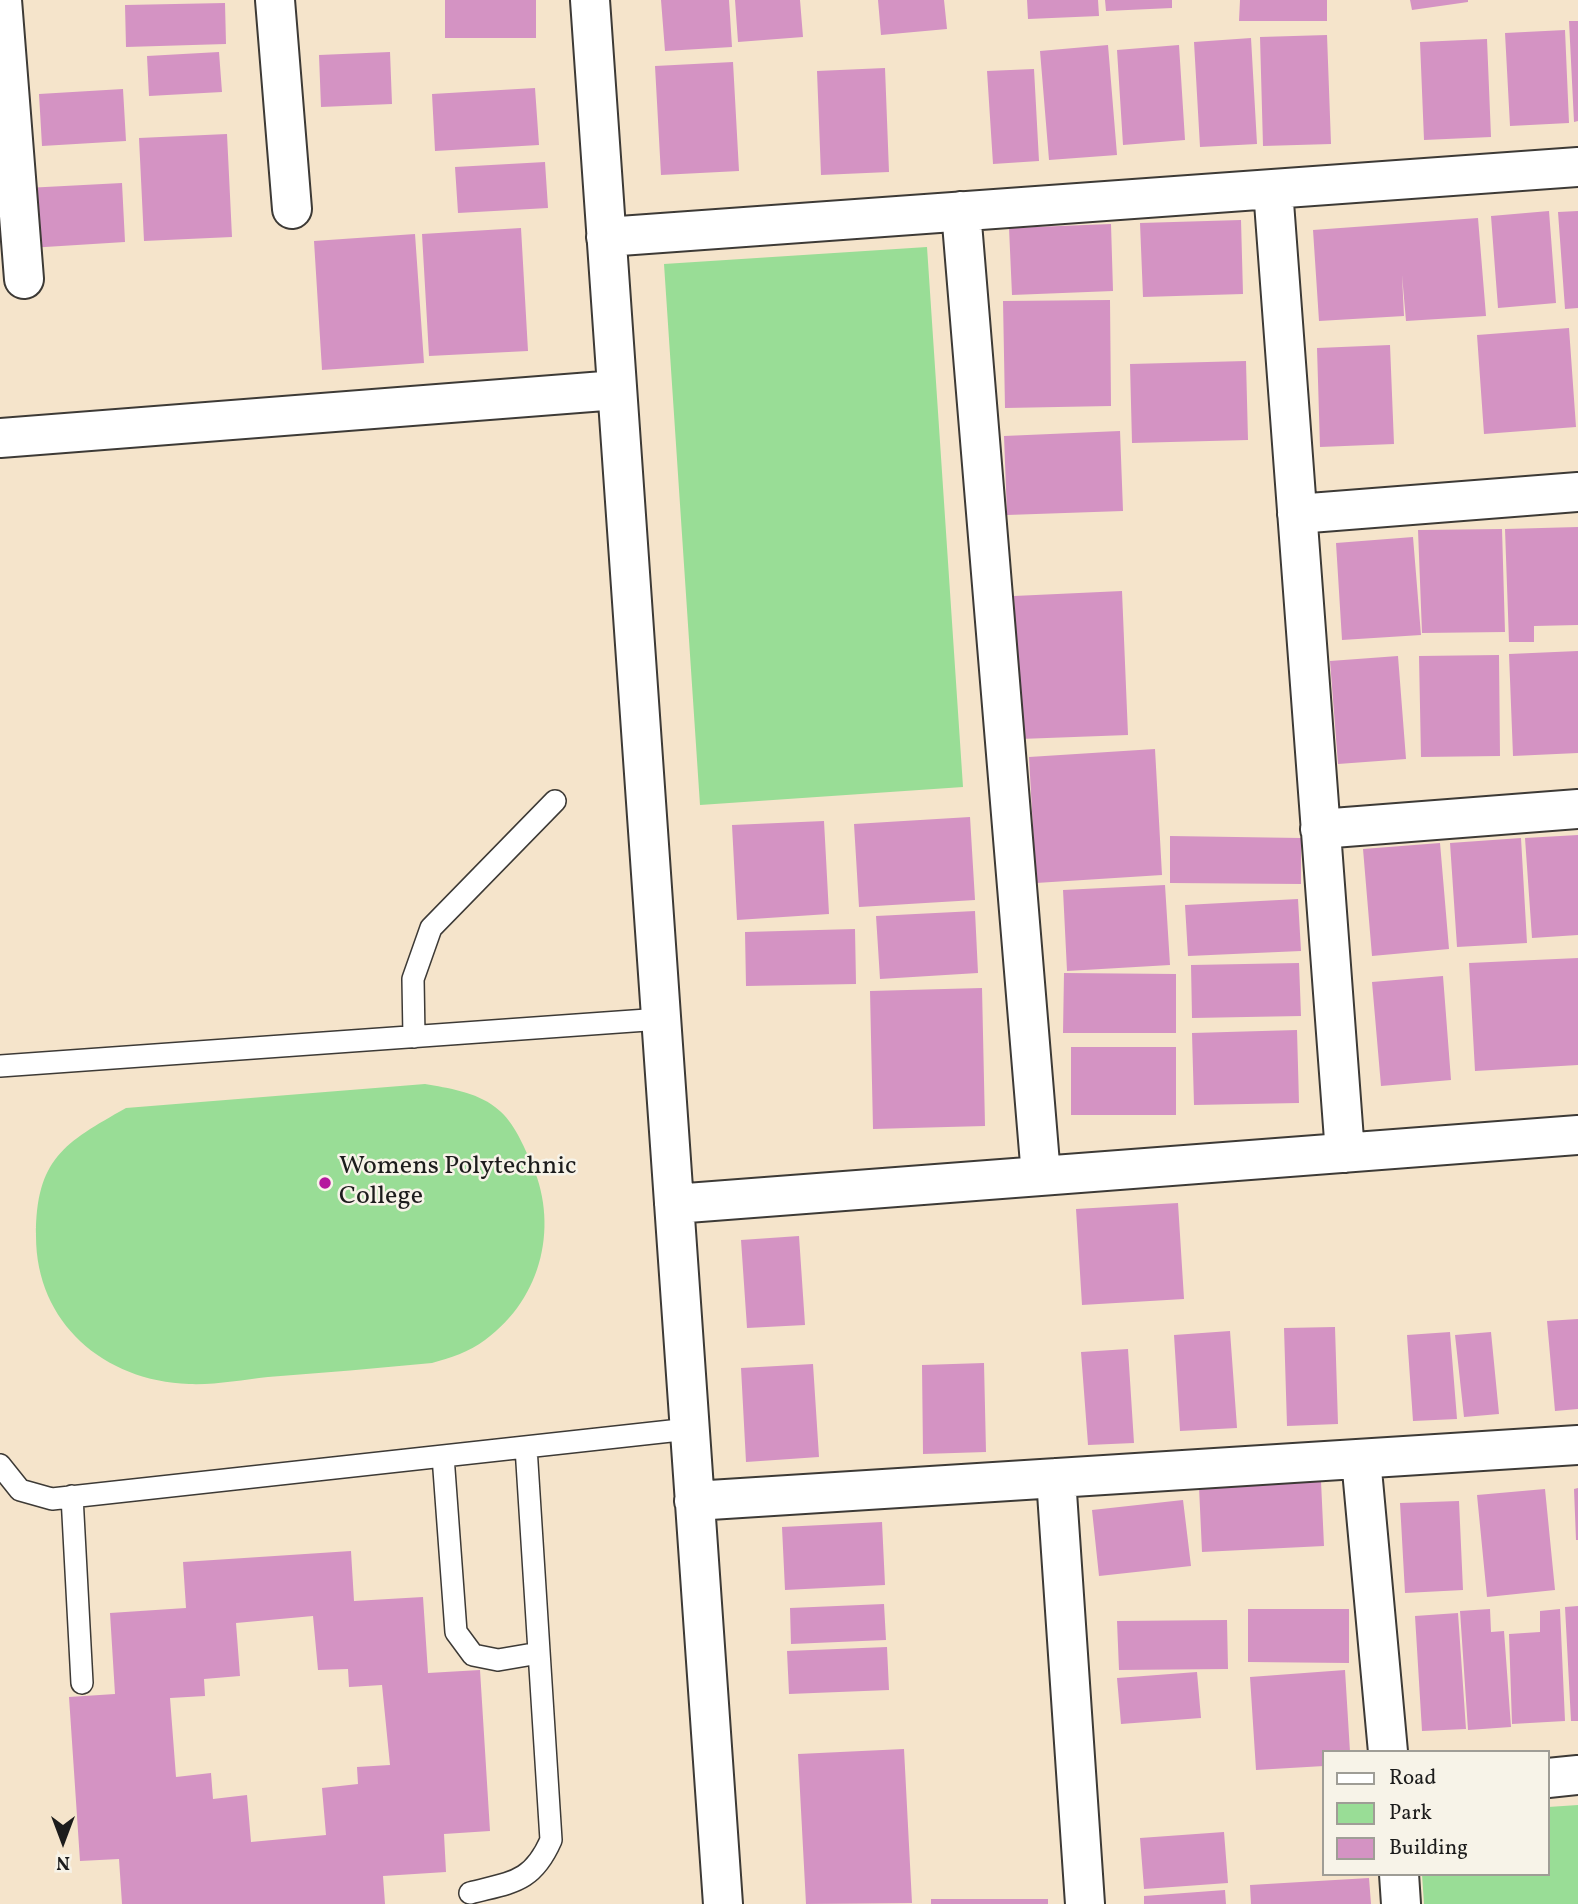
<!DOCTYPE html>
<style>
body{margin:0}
#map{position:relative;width:1578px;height:1904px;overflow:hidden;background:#f5e4cb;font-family:Vollkorn,serif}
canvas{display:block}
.legend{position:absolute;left:1322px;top:1750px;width:228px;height:126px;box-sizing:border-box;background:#f7f3e8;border:2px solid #9f9d96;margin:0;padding:9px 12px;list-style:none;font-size:21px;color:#1c1c1c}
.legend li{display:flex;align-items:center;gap:14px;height:35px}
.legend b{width:35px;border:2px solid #9f9d96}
.north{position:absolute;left:28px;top:1806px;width:70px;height:70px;-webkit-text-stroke:5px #f7f3e8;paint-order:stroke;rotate:180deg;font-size:19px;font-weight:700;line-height:28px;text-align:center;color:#1c1c1c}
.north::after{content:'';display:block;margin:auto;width:24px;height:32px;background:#1c1c1c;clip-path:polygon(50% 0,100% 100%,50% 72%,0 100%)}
</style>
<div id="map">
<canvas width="1578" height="1904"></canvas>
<ul class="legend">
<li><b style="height:9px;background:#fff"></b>Road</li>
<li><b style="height:19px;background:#99dd96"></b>Park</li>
<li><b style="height:19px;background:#d493c3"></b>Building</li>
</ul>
<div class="north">N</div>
</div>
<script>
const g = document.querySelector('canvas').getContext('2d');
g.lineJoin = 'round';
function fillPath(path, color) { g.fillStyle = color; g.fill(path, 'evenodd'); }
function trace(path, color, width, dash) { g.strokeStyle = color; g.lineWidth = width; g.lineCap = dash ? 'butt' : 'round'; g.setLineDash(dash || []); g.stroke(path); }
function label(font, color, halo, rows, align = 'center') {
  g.font = font + ' Vollkorn,serif'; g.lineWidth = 5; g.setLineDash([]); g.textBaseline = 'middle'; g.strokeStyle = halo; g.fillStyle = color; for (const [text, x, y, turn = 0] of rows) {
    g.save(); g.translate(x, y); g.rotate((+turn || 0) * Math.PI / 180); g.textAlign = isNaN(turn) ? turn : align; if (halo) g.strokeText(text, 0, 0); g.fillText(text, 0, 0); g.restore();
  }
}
fillPath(new Path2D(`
 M927 247 963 787 700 805 664 264Z
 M425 1084C448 1088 476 1092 495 1107 512 1119 522 1142 530 1160 560 1223 543 1298 485 1340 469 1352 450 1358 432 1363 377 1368 323 1373 268 1377 242 1380 215 1385 189 1384 104 1381 36 1323 36 1236 36 1159 64 1143 126 1108Z
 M1578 1805V1904H1424L1422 1874H1548V1807Z`), '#99dd96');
fillPath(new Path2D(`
 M445 0H536V38H445Z
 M661 0H729L732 47 665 51Z
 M735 0H800L803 37 738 42Z
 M878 0H944L947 29 881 35Z
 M1027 0H1098L1099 16 1028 19Z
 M1105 0H1172V8L1106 11Z
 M1240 0H1327V21H1239Z
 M1410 0H1468V2L1412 10Z
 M225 3 226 44 126 47 125 5Z
 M1569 21H1578V121L1574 122Z
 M1565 30 1569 123 1510 126 1505 33Z
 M1327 35 1331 144 1263 146 1260 37Z
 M1251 38 1257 144 1200 147 1194 42Z
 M1487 39 1491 137 1424 140 1420 42Z
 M1108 45 1117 155 1049 160 1040 51Z
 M1179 45 1185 140 1123 145 1117 50Z
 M219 52 222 92 149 96 147 56Z
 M390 52 392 104 321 107 319 55Z
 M733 62 739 171 661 175 655 66Z
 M885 68 889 172 821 175 817 71Z
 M1034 69 1039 161 993 164 987 71Z
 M535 88 539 145 435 151 432 94Z
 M123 89 126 141 42 146 39 94Z
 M227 134 232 237 144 241 139 138Z
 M545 162 548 208 458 213 455 167Z
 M122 183 125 242 29 248 26 188Z
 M1549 211 1556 303 1498 308 1491 216Z
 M1578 211V308L1565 309 1558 212Z
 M1478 218 1486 316 1406 321 1402 275 1404 316 1319 321 1313 230Z
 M1241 220 1243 294 1143 297 1140 223Z
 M1111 224 1113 291 1012 295 1009 228Z
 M521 228 528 351 429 356 422 234Z
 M415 234 424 363 322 370 314 241Z
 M1110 300 1111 406 1005 408 1003 301Z
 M1569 328 1576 427 1484 434 1477 335Z
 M1390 345 1394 444 1320 447 1317 348Z
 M1246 361 1248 440 1132 443 1130 364Z
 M1120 431 1123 511 1007 515 1004 436Z
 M1578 527V625L1534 626V642H1509L1505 529Z
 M1502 529 1505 632 1422 633 1418 530Z
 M1413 537 1421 635 1342 640 1336 543Z
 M1122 591 1128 735 1020 739 1014 596Z
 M1578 651V753L1513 756 1509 654Z
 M1499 655 1500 756 1421 757 1419 656Z
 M1398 656 1406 759 1338 764 1330 661Z
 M1155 749 1162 875 1036 883 1029 757Z
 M970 817 975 900 859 907 854 824Z
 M824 821 829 914 737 920 732 825Z
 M1578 835V935L1532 938 1525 838Z
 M1170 836 1301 838V884L1170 883Z
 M1521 838 1527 943 1457 947 1450 843Z
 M1440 843 1449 949 1372 956 1363 849Z
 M1165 885 1170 965 1067 971 1063 890Z
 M1298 899 1301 951 1188 956 1185 905Z
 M975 911 978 973 880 979 876 916Z
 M855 929 856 984 746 986 745 932Z
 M1578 958V1065L1475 1071 1469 963Z
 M1299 963 1301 1016 1192 1018 1191 965Z
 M1064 973 1176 974V1033H1063Z
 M1443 976 1451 1080 1381 1086 1372 982Z
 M982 988 985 1126 873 1129 870 991Z
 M1297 1030 1299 1103 1194 1105 1192 1033Z
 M1071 1047H1176V1115H1071Z
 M1178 1203 1184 1299 1082 1305 1076 1209Z
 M799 1236 805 1325 747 1328 741 1240Z
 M1578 1319V1409L1555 1411 1547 1321Z
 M1335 1327 1338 1424 1287 1426 1284 1328Z
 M1230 1331 1237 1428 1180 1431 1174 1335Z
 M1450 1332 1457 1419 1413 1421 1407 1335Z
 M1491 1332 1499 1414 1464 1417 1455 1335Z
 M1128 1349 1134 1443 1088 1445 1081 1352Z
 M984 1363 986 1452 923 1454 922 1365Z
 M813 1364 819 1457 746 1462 741 1368Z
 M1321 1481 1324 1546 1202 1552 1199 1487Z
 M1578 1488V1540H1576L1574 1489Z
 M1545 1489 1555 1590 1487 1597 1477 1495Z
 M1183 1500 1191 1566 1099 1576 1092 1510Z
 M1459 1501 1463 1590 1405 1593 1400 1503Z
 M882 1522 885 1585 785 1590 782 1527Z
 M351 1551 354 1601 423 1597 428 1673 480 1670 490 1831 444 1834 446 1872 383 1876 385 1904H122L119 1859 80 1861 69 1697 115 1694 110 1613 186 1608 183 1562ZM313 1616 318 1670 348 1669 349 1687 382 1685 390 1765 357 1767 358 1784 322 1788 326 1835 251 1842 247 1795 213 1799 211 1773 176 1777 170 1698 205 1696 204 1679 240 1676 236 1623Z
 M884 1604 886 1640 791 1644 790 1608Z
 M1578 1606V1721H1571L1565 1607Z
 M1248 1609H1349V1663L1248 1662Z
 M1490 1609 1491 1632 1504 1631 1511 1727 1468 1730 1460 1611Z
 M1560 1609 1565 1721 1512 1724 1509 1634 1540 1632V1611Z
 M1458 1613 1466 1729 1422 1731 1415 1616Z
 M1227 1620 1228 1669 1119 1670 1117 1621Z
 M887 1647 889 1690 789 1694 787 1651Z
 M1345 1670 1350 1752H1324V1766L1256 1770 1250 1677Z
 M1197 1672 1201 1718 1121 1724 1117 1678Z
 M904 1749 912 1903 806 1904 798 1754Z
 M1224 1832 1228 1883 1144 1889 1140 1838Z
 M1369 1878 1371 1904H1251L1250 1885Z
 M1225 1890 1226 1904H1144V1896Z
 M931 1899H1048V1904H931Z`), '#d493c3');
const lane = new Path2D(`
 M414 1037 413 979 431 928 555 801
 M0 1066 661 1019
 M443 1456 456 1632 473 1655 498 1660 539 1653
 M0 1465 20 1490 52 1499 689 1429
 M72 1496 82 1683
 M470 1893C512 1882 532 1883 551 1840L526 1447`);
const street = new Path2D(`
 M2 0 24 279
 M275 0 292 209
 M590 0 723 1904
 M1273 189 1345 1153
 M961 211 1041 1176
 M606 237 1578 167
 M0 438 617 390
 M1297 514 1578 492
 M1320 829 1578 809
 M674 1204 1578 1135
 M1361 1459 1388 1752
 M1056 1478 1085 1904
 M694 1501 1578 1445
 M1548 1778 1578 1775
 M1399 1874 1401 1904`);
trace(lane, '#3d3a36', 24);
trace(street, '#3d3a36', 42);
trace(lane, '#fff', 21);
trace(street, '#fff', 38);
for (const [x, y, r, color] of [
 [325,1183,7,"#b5179e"]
]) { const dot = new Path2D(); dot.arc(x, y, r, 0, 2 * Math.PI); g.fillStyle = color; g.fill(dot); trace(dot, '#f7f3e8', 2.5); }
label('26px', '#1c1c1c', '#f7f3e8', [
 ["Womens Polytechnic",339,1168],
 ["College",339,1198]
], 'left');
</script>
